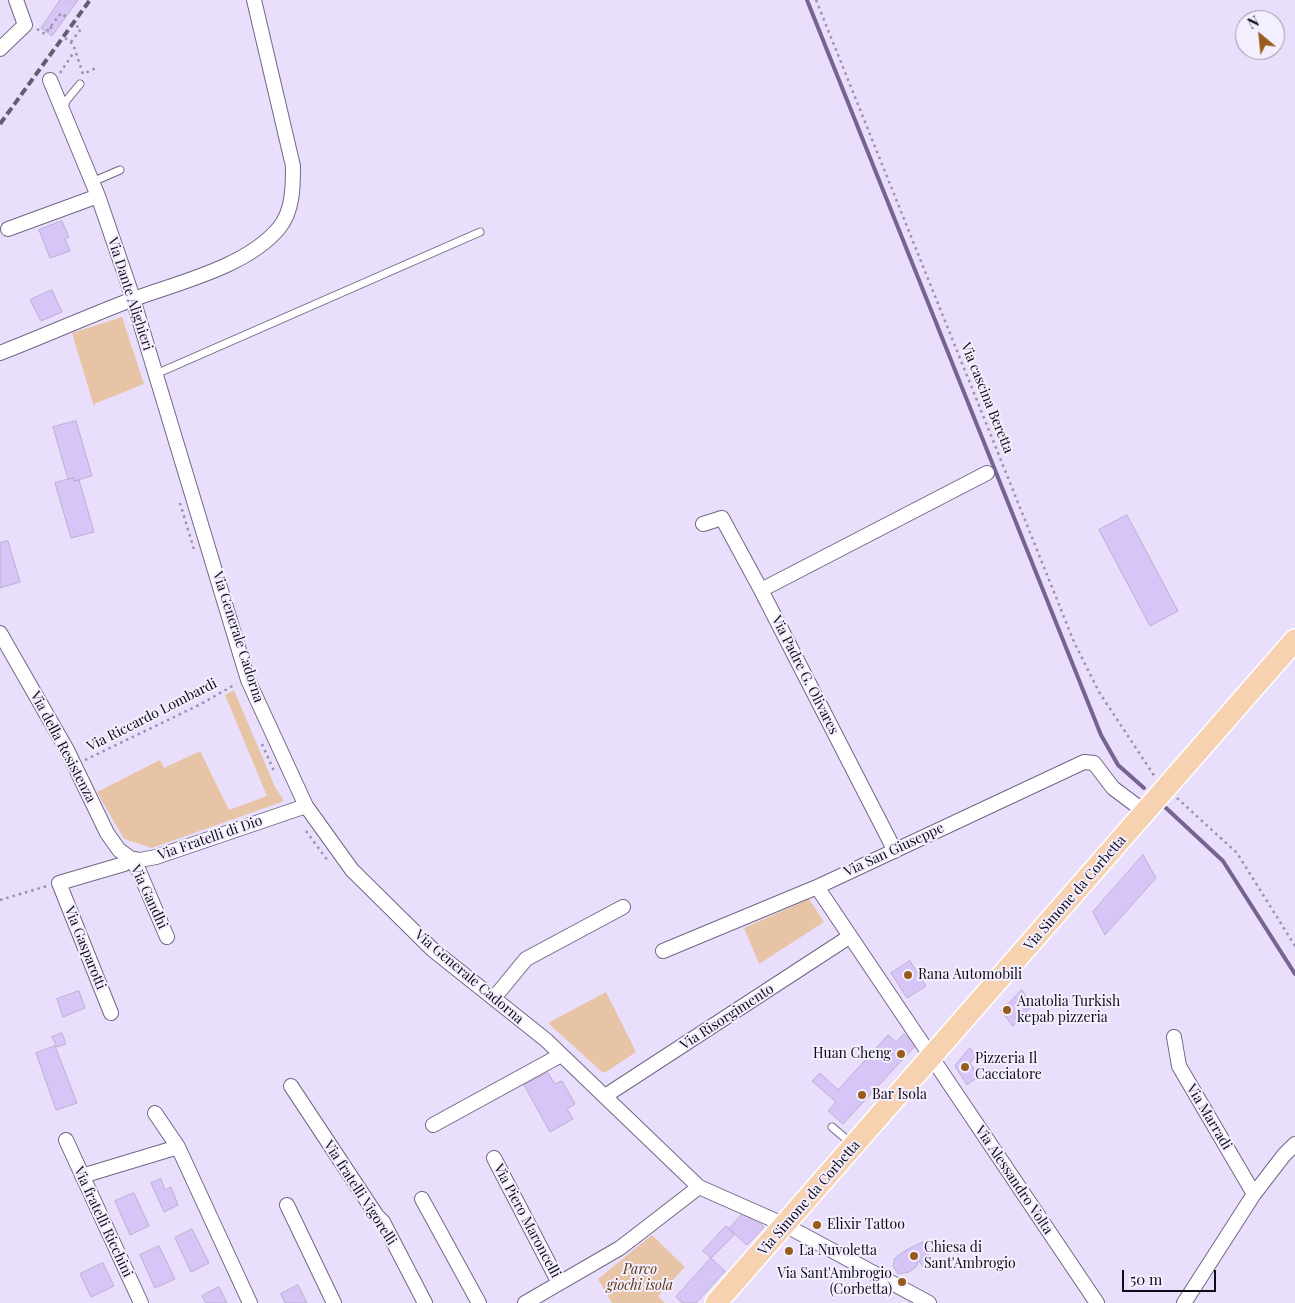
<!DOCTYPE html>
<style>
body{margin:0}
#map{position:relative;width:1295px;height:1303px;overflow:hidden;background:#e9dffc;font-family:"Playfair Display",serif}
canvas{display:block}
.north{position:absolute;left:1235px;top:10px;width:50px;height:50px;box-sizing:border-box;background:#f4effe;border:1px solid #9994a2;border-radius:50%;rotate:332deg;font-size:14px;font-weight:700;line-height:20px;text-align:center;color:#100b17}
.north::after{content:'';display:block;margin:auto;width:18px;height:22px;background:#975c1c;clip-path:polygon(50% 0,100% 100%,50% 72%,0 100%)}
.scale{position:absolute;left:1122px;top:1270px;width:94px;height:22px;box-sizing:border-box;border:2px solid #100b17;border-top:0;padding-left:6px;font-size:15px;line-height:18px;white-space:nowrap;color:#100b17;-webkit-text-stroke:4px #f4effe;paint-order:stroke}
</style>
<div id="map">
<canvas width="1295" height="1303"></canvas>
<div class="north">N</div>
<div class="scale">50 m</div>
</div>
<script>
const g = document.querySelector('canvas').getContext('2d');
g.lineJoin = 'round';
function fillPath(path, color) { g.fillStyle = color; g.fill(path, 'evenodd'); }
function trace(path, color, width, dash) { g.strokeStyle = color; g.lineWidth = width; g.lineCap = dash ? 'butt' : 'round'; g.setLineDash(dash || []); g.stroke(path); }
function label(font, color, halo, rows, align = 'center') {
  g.font = font + ' "Playfair Display",serif'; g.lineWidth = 4; g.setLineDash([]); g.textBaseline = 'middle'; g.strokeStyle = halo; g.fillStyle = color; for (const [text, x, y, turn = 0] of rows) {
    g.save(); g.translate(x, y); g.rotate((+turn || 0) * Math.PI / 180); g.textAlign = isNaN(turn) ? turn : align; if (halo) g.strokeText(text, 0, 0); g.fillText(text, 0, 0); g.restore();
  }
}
fillPath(new Path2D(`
 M122 317 144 384 94 404 95 410 72 333Z
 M234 690 275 787 284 801 152 848 124 839 97 792 160 760 164 768 200 751 229 810 267 796 225 695Z
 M809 899 824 922 759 964 744 928Z
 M606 992 636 1052 606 1072H602L548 1023Z
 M652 1235 685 1267 658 1296 665 1303H612L598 1279Z`), '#e8c4a6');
trace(new Path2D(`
 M807 0 1101 735 1118 765 1144 788
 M1165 807 1223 861 1295 974`), '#766392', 4);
const building = new Path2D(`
 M78 0 52 36 41 28 60 0Z
 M62 221 69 237 65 239 70 251 50 258 39 230Z
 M52 290 62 312 41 321 30 300Z
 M76 421 92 476 74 481 73 478 68 479 53 427Z
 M73 478 74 481 79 480 94 532 71 538 55 483Z
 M1127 515 1178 611 1150 626 1099 530Z
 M8 541 20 582 0 588V543Z
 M1143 855 1156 878 1105 935 1093 912Z
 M910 961 926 986 907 998 891 973Z
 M1022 990 1032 1006 1013 1026 1001 1011Z
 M79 991 85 1008 63 1017 57 999Z
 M62 1033 66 1044 57 1047 52 1037Z
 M904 1034 916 1045 843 1124 828 1111 836 1102 812 1081 820 1073 838 1090 888 1035 896 1042Z
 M55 1046 77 1103 56 1110 36 1053Z
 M970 1048 976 1055 970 1063 979 1076 967 1085 955 1066Z
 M548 1073 555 1084 562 1081 575 1104 567 1109 573 1119 550 1132 524 1085Z
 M161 1179 165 1190 171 1187 178 1205 164 1212 151 1183Z
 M134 1193 149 1226 130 1235 115 1201Z
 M746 1210 764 1227 747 1245 729 1229Z
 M726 1226 735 1234 711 1258 703 1251Z
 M192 1229 209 1263 191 1272 175 1238Z
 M923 1242 928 1248 927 1253 934 1262 925 1269 918 1260 917 1266 909 1272 898 1274 893 1266 895 1258 903 1252Z
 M159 1246 175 1279 155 1288 140 1255Z
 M711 1258 725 1271 696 1303H682L676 1297Z
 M103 1263 114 1286 91 1297 80 1274Z
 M298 1285 307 1303H285L281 1294Z
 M219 1287 227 1303H206L202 1296Z`);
fillPath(building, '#d8c5f8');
trace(building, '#bbaed0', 1);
const lane = new Path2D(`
 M64 108 66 101 80 84
 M92 182 120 170
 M156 374 480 232
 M832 1127 852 1144`);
const street = new Path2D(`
 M0 49 25 25 16 0
 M50 80 98 196 130 289 248 680 306 806 352 870 433 950 546 1040 699 1187 785 1225 929 1303
 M8 229 98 196
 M0 353C41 337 82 319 123 303 171 284 245 269 279 228 293 211 293 187 293 166L254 0
 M703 524 722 518 761 590 895 851
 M761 590 987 473
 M0 633 67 750 107 833 119 850 130 858 139 871 167 937
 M663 951 817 887
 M494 998 526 959 623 907
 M111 1013 59 883 124 864 130 858 140 860 156 857 306 806
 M1174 1037 1179 1066 1254 1194
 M291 1086 377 1216 383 1222 425 1303
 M605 1096 849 937
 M155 1113 178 1147
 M433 1125 561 1055
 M66 1140 141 1303
 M494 1158 559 1283
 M82 1176 178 1147 250 1303
 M422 1199 479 1303
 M287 1205 334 1303
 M525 1303 620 1248 699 1187
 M1097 1303 817 887 1084 762 1094 763 1113 788 1145 812
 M1184 1303 1254 1194 1284 1155 1295 1144`);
const primary = new Path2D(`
 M716 1303 1295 640`);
trace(lane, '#726785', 9);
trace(street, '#726785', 16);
trace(primary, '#fff', 24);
trace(new Path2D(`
 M816 0 1074 642 1099 692 1155 777
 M50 27 55 31
 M37 29 45 34 61 13 66 17
 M65 38 73 44 83 74 96 68 97 70
 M71 42 81 29 75 25
 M60 73 74 52
 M180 503 195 553
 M262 744 274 771
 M85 760 199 705 236 684
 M1177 798 1237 853 1295 946
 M306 831 328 861
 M0 900 47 886`), '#9a92a9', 2.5, [2.5, 4]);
trace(lane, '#fff', 7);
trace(street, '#fff', 14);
trace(primary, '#f7d2b1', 21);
trace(new Path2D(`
 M0 124 90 0`), '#645e70', 4, [8, 4]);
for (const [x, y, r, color] of [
 [908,975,5,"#975c1c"],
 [1007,1010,5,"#975c1c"],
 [901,1054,5,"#975c1c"],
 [965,1067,5,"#975c1c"],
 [862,1095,5,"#975c1c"],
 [817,1225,5,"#975c1c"],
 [789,1251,5,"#975c1c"],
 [914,1256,5,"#975c1c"],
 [902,1282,5,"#975c1c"]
]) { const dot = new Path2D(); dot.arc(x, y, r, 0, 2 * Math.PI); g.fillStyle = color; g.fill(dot); trace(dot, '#f4effe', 2); }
label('14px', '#100b17', '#f4effe', [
 ["Via Dante Alighieri",130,294,72],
 ["Via cascina Beretta",987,398,68],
 ["Via Generale Cadorna",238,637,72],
 ["Via Padre G. Olivares",805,675,63],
 ["Via Riccardo Lombardi",152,715,-27],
 ["Via della Resistenza",63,747,62],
 ["Via Fratelli di Dio",210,838,-19],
 ["Via San Giuseppe",894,850,-25],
 ["Via Simone da Corbetta",1075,893,-49],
 ["Via Gandhi",149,897,65],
 ["Via Gasparotti",85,948,68],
 ["Via Generale Cadorna",469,977,40],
 ["Via Risorgimento",727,1017,-33],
 ["Via Marradi",1209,1117,59],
 ["Via Alessandro Volta",1014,1180,56],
 ["Via fratelli Vigorelli",360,1193,57],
 ["Via Simone da Corbetta",809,1198,-49],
 ["Via Piero Maroncelli",527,1221,62],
 ["Via fratelli Ricchini",103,1222,65]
]);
label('14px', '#100b17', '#f4effe', [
 ["Rana Automobili",918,975],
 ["Anatolia Turkish",1017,1002],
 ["kepab pizzeria",1017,1018],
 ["Huan Cheng",891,1054,"right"],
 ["Pizzeria Il",975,1059],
 ["Cacciatore",975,1075],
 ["Bar Isola",872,1095],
 ["Elixir Tattoo",827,1225],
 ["Chiesa di",924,1248],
 ["Sant'Ambrogio",924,1264],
 ["La Nuvoletta",799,1251],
 ["Via Sant'Ambrogio",892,1274,"right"],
 ["(Corbetta)",892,1290,"right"]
], 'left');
label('italic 14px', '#5d3812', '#f4effe', [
 ["Parco",640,1270],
 ["giochi isola",640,1286]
]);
</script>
